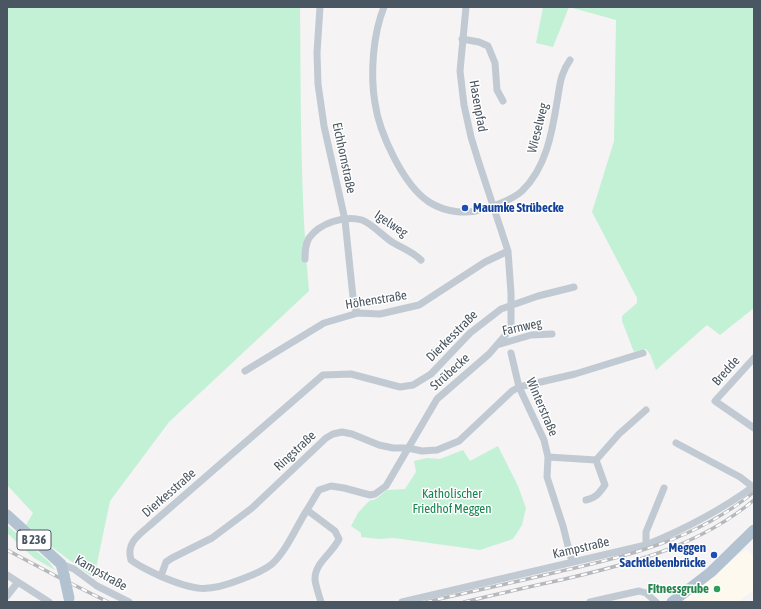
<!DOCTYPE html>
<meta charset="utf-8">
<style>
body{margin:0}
#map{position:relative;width:761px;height:609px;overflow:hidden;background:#f5f3f3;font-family:"Asap Condensed",sans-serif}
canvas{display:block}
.frame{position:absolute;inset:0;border:8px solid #4a5661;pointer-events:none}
</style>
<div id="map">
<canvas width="761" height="609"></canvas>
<div class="frame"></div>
</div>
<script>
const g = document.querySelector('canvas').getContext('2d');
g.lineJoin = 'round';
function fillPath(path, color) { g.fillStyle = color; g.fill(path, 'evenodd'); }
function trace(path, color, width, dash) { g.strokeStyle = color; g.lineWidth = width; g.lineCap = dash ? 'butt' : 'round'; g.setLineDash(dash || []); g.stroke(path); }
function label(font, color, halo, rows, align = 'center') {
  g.font = font + ' "Asap Condensed",sans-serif'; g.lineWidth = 3; g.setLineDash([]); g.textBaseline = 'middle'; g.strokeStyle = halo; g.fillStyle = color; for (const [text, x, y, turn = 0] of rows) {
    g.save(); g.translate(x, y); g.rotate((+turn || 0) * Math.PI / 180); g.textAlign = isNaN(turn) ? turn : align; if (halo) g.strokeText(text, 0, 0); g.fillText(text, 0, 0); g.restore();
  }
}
fillPath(new Path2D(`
 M746 549 754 556V590L737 602H682Z`), '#fdf9ef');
fillPath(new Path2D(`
 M7 7H300C301 102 300 196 309 291L169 422 110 501 94 578 57 551 26 525 33 513 7 485Z
 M543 7H754V308L720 335 707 325 656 370 650 354 646 349 634 352 622 321V316L637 303V298L592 212 614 141 616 20 569 7 553 47 536 43Z
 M498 446 518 486 526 508 522 525 513 539 480 550 394 538 379 539 361 537V533L351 526 358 513 369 501 376 499 387 490 405 489 416 472 414 461 427 458 440 459 463 450 470 461Z
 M7 525 50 563 55 570 34 558 7 533Z`), '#c3f1d5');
trace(new Path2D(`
 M320 7 317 53 318 84 324 126 345 220 354 307 358 313
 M384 7C373 34 370 74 375 103 379 132 403 185 429 202 445 212 466 215 484 209 497 205 512 200 522 191 546 168 552 133 557 102 560 85 560 74 570 60
 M462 39 479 42 488 46 495 63 497 90 503 101
 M305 259C305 252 305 245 309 238 320 223 344 215 362 220 371 223 383 236 392 242 402 248 412 251 421 260
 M497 345 531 335 552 334
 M511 353 519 387 544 440 548 457 547 477 563 526 572 562
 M754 358 715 401 754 428
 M245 371 324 323 358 313 380 314 419 305 485 262 508 251
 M676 443 740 477 753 487
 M548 457 596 460 605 485C599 493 596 498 586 500
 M596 460 619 434 646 410
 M307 510 319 490 331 486 344 488 370 495 375 494 386 486 437 399 489 354 509 331 511 326V293L508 251 479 163 471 137 464 105 460 71 466 7
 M646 545V532L664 488
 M61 564 74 569 97 586 129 602
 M7 575 49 602
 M161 576 166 562 172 558 212 538 252 508 326 438 333 434 342 432 352 434 379 445 393 448H408L422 451 437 450 459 441 512 391 519 387 575 374 643 353
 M7 596 18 582
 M321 602C319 595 316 587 315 580 314 563 332 554 339 539L335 531 307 510C296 527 287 550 272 564 263 571 253 575 242 579 207 593 195 591 160 576 150 571 140 567 131 560 126 543 138 536 149 526L323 375 351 374 400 387 413 385 431 374 470 333 501 309 538 296 574 287
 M402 602 646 545C685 529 720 511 754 486
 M590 602 639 591 646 593 656 602`), '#c1cad2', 7);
trace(new Path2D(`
 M7 515 61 564 64 575
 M672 602 711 572 754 530`), '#b3c2d1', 11);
const rail = new Path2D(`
 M7 550 56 576 108 602
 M426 602C469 592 511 583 553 573 627 556 694 541 754 492
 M464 602C498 594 532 586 565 579 633 563 699 546 754 500`);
trace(rail, '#b5b8bd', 3.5);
trace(rail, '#fff', 2, [6]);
trace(new Path2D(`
 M64 575 69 598`), '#b3c2d1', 11);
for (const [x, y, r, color] of [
 [465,208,4,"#1a4fb4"],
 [714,555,4,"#1a4fb4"],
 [717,589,4,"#2e9e5b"]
]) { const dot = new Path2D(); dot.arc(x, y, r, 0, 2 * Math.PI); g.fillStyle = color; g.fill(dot); trace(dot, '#fff', 1.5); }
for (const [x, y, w] of [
 [34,540,34]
]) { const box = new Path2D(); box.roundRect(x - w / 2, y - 10, w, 20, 3); g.fillStyle = '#fff'; g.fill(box); trace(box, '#4a5661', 1); }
label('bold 12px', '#4a5661', null, [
 ["B 236",34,540]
]);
label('13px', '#4a5661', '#fff', [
 ["Hasenpfad",478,106,80],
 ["Wieselweg",538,128,-76],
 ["Eichhornstraße",344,158,78],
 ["Igelweg",391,224,34],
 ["Höhenstraße",376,300,-9],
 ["Farnweg",522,327,-12],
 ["Dierkesstraße",452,336,-45],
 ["Bredde",726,371,-48],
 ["Strübecke",450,372,-42],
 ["Winterstraße",542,407,67],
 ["Ringstraße",295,451,-43],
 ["Dierkesstraße",169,493,-41],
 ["Kampstraße",581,548,-13],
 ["Kampstraße",101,573,30]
]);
label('bold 13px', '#164399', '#fff', [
 ["Maumke Strübecke",473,208],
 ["Meggen",706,548,"right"],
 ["Sachtlebenbrücke",706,563,"right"]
], 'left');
label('13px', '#17864f', '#fff', [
 ["Katholischer",452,494],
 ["Friedhof Meggen",452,509]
]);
label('bold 13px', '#27864d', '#fff', [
 ["Fitnessgrube",709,589]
], 'right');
</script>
